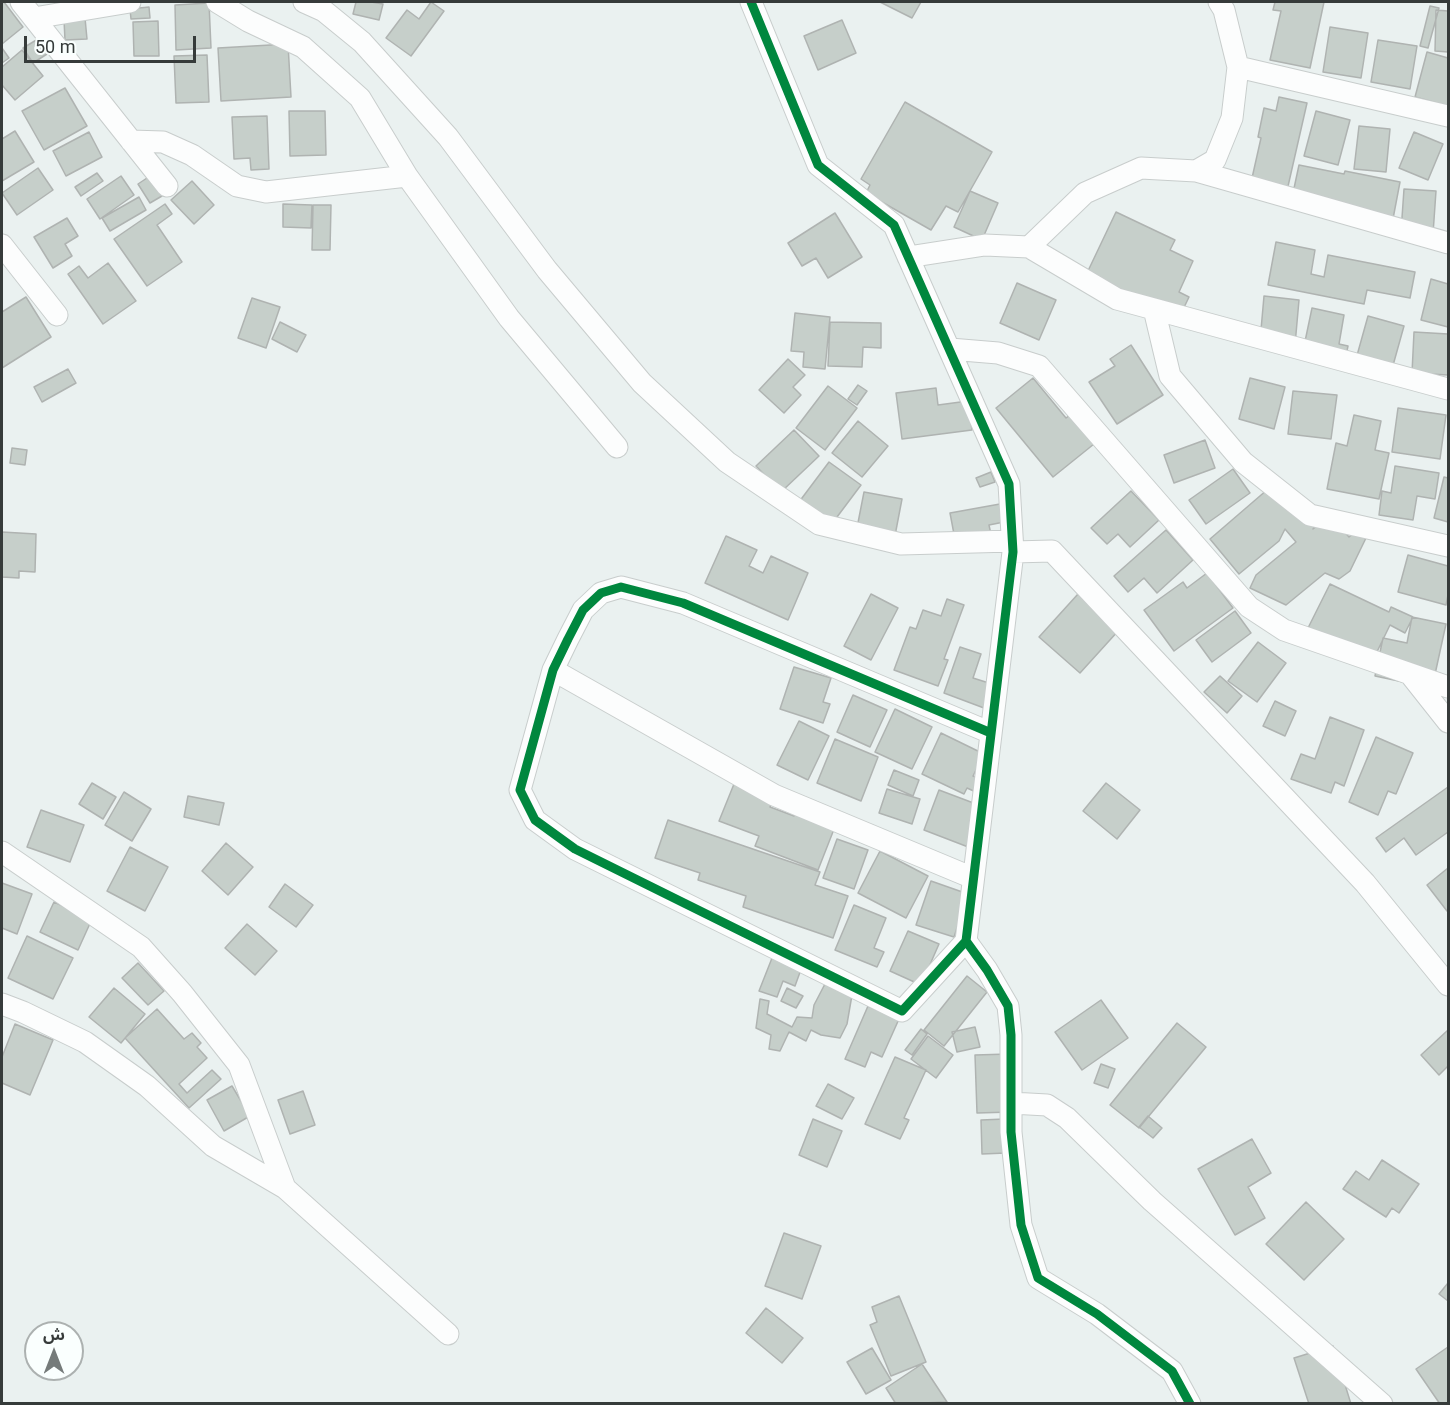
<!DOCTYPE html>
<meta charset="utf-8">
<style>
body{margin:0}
#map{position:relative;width:1450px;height:1405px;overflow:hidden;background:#eaf1f0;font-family:Roboto,"Noto Sans Arabic",sans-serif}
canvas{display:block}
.frame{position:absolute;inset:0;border:3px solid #363b3a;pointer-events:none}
.north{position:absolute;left:24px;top:1321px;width:60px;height:60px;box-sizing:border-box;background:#fafffe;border:2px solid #acb1b0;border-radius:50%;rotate:0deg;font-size:16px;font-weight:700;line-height:24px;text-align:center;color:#363b3a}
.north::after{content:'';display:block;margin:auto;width:21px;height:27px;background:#757b7a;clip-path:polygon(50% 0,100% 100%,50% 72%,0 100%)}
.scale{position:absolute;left:24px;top:36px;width:172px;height:27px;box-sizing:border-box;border:3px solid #363b3a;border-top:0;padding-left:8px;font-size:18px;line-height:21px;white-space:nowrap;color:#363b3a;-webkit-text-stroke:4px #fafffe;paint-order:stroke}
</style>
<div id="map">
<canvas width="1450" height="1405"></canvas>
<div class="frame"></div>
<div class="north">ش</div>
<div class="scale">50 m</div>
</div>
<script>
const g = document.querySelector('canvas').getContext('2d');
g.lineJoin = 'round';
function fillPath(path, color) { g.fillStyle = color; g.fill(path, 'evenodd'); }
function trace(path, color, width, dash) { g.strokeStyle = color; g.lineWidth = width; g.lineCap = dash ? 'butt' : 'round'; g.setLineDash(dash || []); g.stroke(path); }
const building = new Path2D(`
 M4 2 23 27 2 44V3Z
 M356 2H371L383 4 379 20 353 14Z
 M431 2 444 11 411 56 386 38 407 10 419 19Z
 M880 2H921L912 18Z
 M1275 2H1324L1310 68 1270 60 1281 11 1273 10Z
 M209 3 211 48 176 50 175 5Z
 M1430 6 1439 8 1428 48 1420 46Z
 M149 7 150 18 131 19 130 9Z
 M1436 10 1448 11V52L1435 51Z
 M85 18 87 39 65 40 64 20Z
 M842 20 856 53 818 70 804 36Z
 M158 21 159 56H134L133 22Z
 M1330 27 1368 33 1361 78 1323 72Z
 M38 39 47 54 33 63 23 48Z
 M1378 40 1417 46 1410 89 1371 82Z
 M288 44 291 97 221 101 218 48Z
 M2 48 9 58 2 63Z
 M22 50 43 76 15 100 2 85V67Z
 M1427 52 1448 58V106L1415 97Z
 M207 55 209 102 176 103 174 56Z
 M65 88 87 126 44 150 22 111Z
 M1279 97 1307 103 1286 195 1250 187 1261 138 1258 137 1264 108 1276 111Z
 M905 102 992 152 958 212 946 206 931 230 866 193 870 185 861 179Z
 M289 111H325L326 155 290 156Z
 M1316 111 1350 120 1338 165 1304 156Z
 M267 116 269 169 251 170 250 158 234 159 232 117Z
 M1359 126 1390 129 1386 172 1354 169Z
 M15 131 34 162 2 181V139Z
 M89 132 102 157 66 176 53 151Z
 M1414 132 1443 144 1428 180 1399 168Z
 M1299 165 1344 174 1345 171 1400 182 1392 224 1290 207Z
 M38 168 53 190 17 215 2 193Z
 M97 173 103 181 81 196 75 187Z
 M121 176 134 195 100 219 87 199Z
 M150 176 162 196 150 203 138 184Z
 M192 181 214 205 194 224 171 200Z
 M1404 189 1436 191 1433 234 1401 232Z
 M970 191 998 203 982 240 954 227Z
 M139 197 146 210 110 231 102 218Z
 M165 204 172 214 157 225 182 262 147 286 114 239Z
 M283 204 312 205 311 228 283 227Z
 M313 205H331L330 250H312Z
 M1116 212 1175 240 1170 250 1193 261 1179 292 1189 297 1179 318 1087 273Z
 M835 213 862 257 828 278 816 258 802 266 788 243Z
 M67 218 78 236 65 244 72 256 53 268 34 237Z
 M1276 242 1315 250 1311 274 1324 277 1328 255 1415 272 1410 298 1367 290 1364 304 1268 285Z
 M108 263 136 301 103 324 68 274 79 266 88 278Z
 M1431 279 1448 284V327L1421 320Z
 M1017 283 1056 300 1039 340 1000 323Z
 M1264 296 1299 300 1295 345 1260 341Z
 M26 297 51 337 2 368V312Z
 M252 298 280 307 266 348 238 338Z
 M1312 308 1344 315 1339 344 1348 346 1345 360 1303 351Z
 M795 313 830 317 825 369 803 367 804 352 791 351Z
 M1368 316 1404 326 1392 369 1356 359Z
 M280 322 306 335 297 352 272 339Z
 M830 322 881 323V348L863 347 862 367 828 366Z
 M1414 332 1448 334V375L1412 373Z
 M1131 345 1163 395 1117 424 1089 382 1115 366 1110 359Z
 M788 359 805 375 793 387 801 395 784 413 759 390Z
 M68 369 76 383 42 402 34 387Z
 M1033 378 1066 418 1070 415 1094 444 1053 477 996 408Z
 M1250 378 1285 387 1274 429 1239 419Z
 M858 385 867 391 857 405 848 399Z
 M828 386 857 408 825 450 796 428Z
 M936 388 938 405 968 401 972 430 902 439 896 393Z
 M1293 391 1337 395 1331 439 1288 434Z
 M1398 408 1446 415 1440 459 1392 452Z
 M1354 415 1381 421 1375 450 1389 453 1379 499 1327 489 1336 443 1347 446Z
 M858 421 888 446 862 477 832 453Z
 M794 430 819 456 781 492 756 466Z
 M1205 440 1215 468 1174 483 1164 455Z
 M12 448 27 450 25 465 10 463Z
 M829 462 861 485 831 525 799 502Z
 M1395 466 1439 473 1435 499 1417 496 1413 520 1379 515 1382 491 1391 493Z
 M1233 469 1250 493 1206 524 1189 500Z
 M991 472 995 482 980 487 976 478Z
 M1444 477 1448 478V522L1434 518Z
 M1275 483 1320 515 1313 529 1327 518 1335 521 1349 537 1359 529 1366 538 1350 571 1339 579 1325 573 1286 605 1250 588 1256 575 1296 542 1285 529 1279 541 1239 574 1210 539Z
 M1131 491 1159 520 1130 547 1118 534 1107 544 1091 528Z
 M864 492 902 499 893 546 855 538Z
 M1011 502 1014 520 989 525 993 544 957 550 950 513Z
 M1166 530 1193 560 1157 593 1144 578 1128 592 1114 576Z
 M2 532 36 534 35 572 19 571V578L2 577Z
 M726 536 757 550 749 566 763 573 771 556 808 573 788 620 705 583Z
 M1408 555 1448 566V595L1446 605 1398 592Z
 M1207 573 1233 608 1174 651 1144 610 1183 582 1187 588Z
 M1330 584 1389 612 1391 607 1413 617 1405 633 1390 625 1373 660 1308 628Z
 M871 594 898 608 871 660 844 646Z
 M1078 594 1119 630 1080 673 1039 637Z
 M947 599 964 605 944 659 948 660 938 686 894 670 910 627 916 629 923 610 941 616Z
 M1235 611 1251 633 1212 662 1196 640Z
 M1412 617 1446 624 1432 688 1375 676 1383 638 1407 643Z
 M1258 642 1286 663 1257 702 1228 681Z
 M960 647 981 654 973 678 992 684 984 708 944 693Z
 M794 667 831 678 823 702 830 704 823 723 780 709Z
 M1220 676 1242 696 1227 713 1204 692Z
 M853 695 887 710 870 747 837 732Z
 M1275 701 1296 711 1285 736 1263 726Z
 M895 709 932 727 912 769 875 752Z
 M1330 717 1364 730 1344 786 1335 782 1331 793 1291 779 1301 754 1315 759Z
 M799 721 829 736 808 780 777 765Z
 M941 733 984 754 973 776 984 781 978 793 967 788 964 794 922 774Z
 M1376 737 1413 753 1396 794 1388 791 1378 815 1349 802Z
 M835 739 878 757 861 801 817 783Z
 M894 770 919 780 913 796 888 785Z
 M92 783 116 797 103 819 79 804Z
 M1106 783 1140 810 1117 839 1083 811Z
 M734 784 773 799 770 807 794 816 799 804 838 819 818 870 755 846 759 836 719 821Z
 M1448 787V832L1416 855 1404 838 1386 852 1376 838Z
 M887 789 920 799 912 824 879 813Z
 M939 790 992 810 976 850 924 830Z
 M124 792 151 809 132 841 105 825Z
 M188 796 224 803 219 825 184 817Z
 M41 810 84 825 70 862 27 847Z
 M668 820 820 872 815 885 848 896 833 938 743 907 746 896 698 880 700 873 655 858Z
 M837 839 868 850 854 889 823 878Z
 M226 843 253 867 228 895 202 871Z
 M130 847 168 867 145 911 107 891Z
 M880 851 928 876 906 918 858 893Z
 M1448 868V910L1447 911 1427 885Z
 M931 881 968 894 954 937 916 925Z
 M2 883 32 894 17 934 2 928Z
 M285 884 313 905 296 927 269 907Z
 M54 902 92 919 78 950 40 932Z
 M854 905 886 918 874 948 884 952 877 967 835 950Z
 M247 924 277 951 255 975 225 948Z
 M908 931 939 944 921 985 890 971Z
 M27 936 73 958 53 999 8 978Z
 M774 953 803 964 795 986 783 981 777 997 759 991Z
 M138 963 164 991 148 1005 122 978Z
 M967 976 987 992 944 1046 924 1030Z
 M826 982 852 995 847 1024 840 1038 821 1035 811 1030 806 1041 789 1032 780 1051 769 1049 771 1035 756 1028 760 999 769 1001 767 1014 792 1027 797 1017 812 1018 814 1005Z
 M114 988 145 1014 121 1043 89 1017Z
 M787 988 803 996 796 1008 781 1001Z
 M1101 1000 1128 1038 1082 1070 1055 1032Z
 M868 1006 899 1019 882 1057 871 1052 865 1067 845 1059Z
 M157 1009 184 1039 192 1033 201 1043 197 1047 207 1058 179 1084 187 1093 212 1070 221 1079 189 1108 125 1038Z
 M1177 1023 1206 1047 1139 1128 1110 1105Z
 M15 1024 53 1040 30 1095 2 1083V1057Z
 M975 1027 980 1047 957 1052 952 1032Z
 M921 1029 927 1034 912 1055 905 1050Z
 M1448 1030V1066L1439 1075 1421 1055Z
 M928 1036 953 1055 936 1078 911 1059Z
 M1009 1054 1011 1112 977 1113 975 1055Z
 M895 1057 926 1070 904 1118 909 1120 900 1139 865 1124Z
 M1101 1064 1115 1069 1108 1088 1094 1083Z
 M828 1084 854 1098 842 1119 816 1106Z
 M232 1086 250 1116 224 1131 207 1100Z
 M303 1091 315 1125 290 1134 278 1100Z
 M1148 1116 1162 1128 1153 1138 1139 1127Z
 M813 1119 842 1131 827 1167 799 1155Z
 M1005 1119 1006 1153 982 1154 981 1120Z
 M1252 1139 1271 1173 1248 1187 1265 1218 1235 1235 1198 1169Z
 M1382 1160 1419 1184 1399 1213 1392 1208 1386 1217 1343 1189 1356 1171 1369 1180Z
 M1306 1202 1344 1239 1304 1280 1266 1244Z
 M784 1233 821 1246 802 1299 765 1286Z
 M1448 1283V1301L1439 1294Z
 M899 1296 926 1362 891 1376 870 1325 877 1322 872 1307Z
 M766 1308 803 1338 782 1363 746 1333Z
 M1333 1346 1351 1404H1309L1294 1358Z
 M1448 1347V1404H1440L1416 1369Z
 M872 1348 891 1380 866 1394 847 1362Z
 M922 1364 947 1402 896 1404 886 1388Z`);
fillPath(building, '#c6cfca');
trace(building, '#afb3b1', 1.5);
const street = new Path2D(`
 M21 2 167 186
 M217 2 248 21 303 47 360 98 407 176 509 318 617 447
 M304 2 324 11 362 42 448 137 547 270 642 383 727 462 819 524 901 544 1012 541
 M751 2 818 165 894 225 1009 484 1013 552 966 941 987 970 1008 1006 1011 1035V1132L1021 1225 1038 1278 1097 1314 1172 1371 1190 1404
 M34 18 130 2
 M1238 67 1448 116
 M131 141 163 142 192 155 237 186 266 192 407 176
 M1196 171 1448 243
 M2 245 57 315
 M1029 247 1117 299 1448 389
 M908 257 985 245 1029 247 1085 193 1141 168 1196 171 1215 160 1232 118 1238 67 1224 10 1219 2
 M1154 309 1170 376 1243 462 1310 515 1448 546
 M950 349 998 353 1039 366 1249 607 1284 630 1448 687
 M1013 552 1052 551 1365 883 1448 985
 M553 670 774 795 973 878
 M1410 674 1448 722
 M2 852 141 947 182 993 239 1065 285 1188
 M966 941 902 1011 575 849 535 820 520 790 553 670 568 639 583 610 601 593 621 587 683 603 991 733
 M2 1004 23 1012 85 1042 147 1086 213 1146 285 1188 448 1334
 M1011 1103 1047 1105 1067 1118 1152 1201 1382 1404`);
trace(street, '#c8cdcc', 23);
trace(street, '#fcfdfd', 21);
trace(new Path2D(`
 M751 2 818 165 894 225 1009 484 1013 552 966 941 987 970 1008 1006 1011 1035V1132L1021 1225 1038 1278 1097 1314 1172 1371 1190 1404
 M966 941 902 1011 575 849 535 820 520 790 553 670 568 639 583 610 601 593 621 587 683 603 991 733`), '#00873e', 9);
</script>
